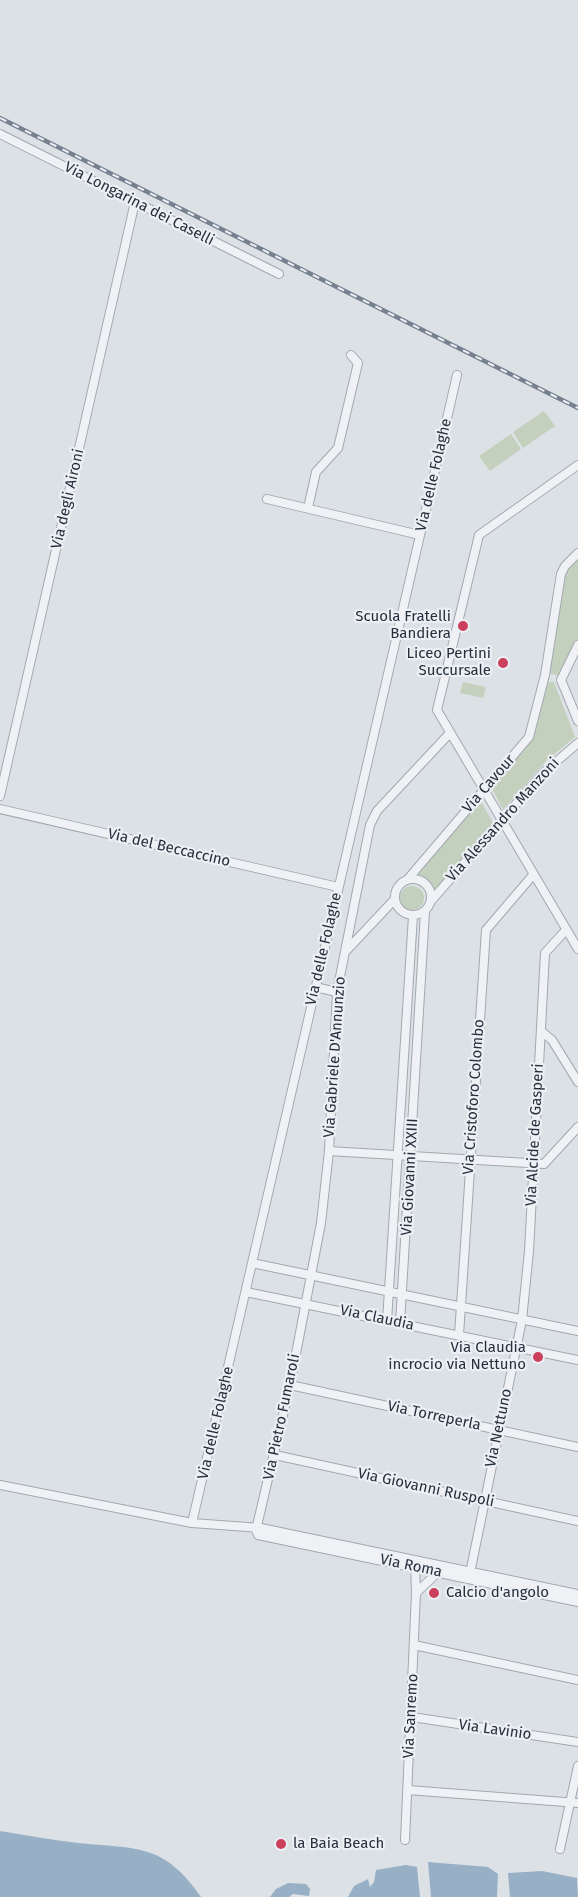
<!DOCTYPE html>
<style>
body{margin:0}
canvas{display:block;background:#dce1e6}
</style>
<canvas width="578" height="1897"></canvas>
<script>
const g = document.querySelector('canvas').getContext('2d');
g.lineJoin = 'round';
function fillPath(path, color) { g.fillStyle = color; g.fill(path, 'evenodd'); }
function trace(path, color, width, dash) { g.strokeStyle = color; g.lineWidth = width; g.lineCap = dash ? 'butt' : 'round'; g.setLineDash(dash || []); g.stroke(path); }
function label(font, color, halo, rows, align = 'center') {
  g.font = font + ' "Fira Sans",sans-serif'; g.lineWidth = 4.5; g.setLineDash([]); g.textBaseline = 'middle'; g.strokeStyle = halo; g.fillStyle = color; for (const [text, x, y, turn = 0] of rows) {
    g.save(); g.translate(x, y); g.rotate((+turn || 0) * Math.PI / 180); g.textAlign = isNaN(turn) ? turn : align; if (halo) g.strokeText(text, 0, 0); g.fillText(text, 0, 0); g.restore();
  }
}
fillPath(new Path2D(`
 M544 411 555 426 523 448 513 432Z
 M511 434 521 449 490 471 479 456Z
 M578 558V639L560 676 548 673 565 574Z
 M463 682 486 687 483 698 460 693Z
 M548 682H554L575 737 546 761 503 810 492 788 532 740Z
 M480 800 494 824 434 891 428 881 415 876Z
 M400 898a12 12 0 1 1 24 0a12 12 0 1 1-24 0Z`), '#c3d0be');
fillPath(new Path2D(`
 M0 1831C26 1835 52 1840 78 1843 137 1849 164 1843 201 1897H0Z
 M428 1862 488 1867 498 1874 497 1897H431Z
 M406 1865 417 1867 420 1897H348L354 1886 368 1879 370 1887 374 1882 376 1870Z
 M542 1871 577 1878 578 1897H510L508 1873Z
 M288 1883 306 1884 310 1889 309 1896 293 1894 289 1897H270L276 1889Z`), '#97b0c6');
const minor = new Path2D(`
 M0 134 279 274
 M578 465 479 535 437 710 578 949
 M267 499 420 535
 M308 508 316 472 338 448 358 363 351 355
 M561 680 578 721
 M561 680 578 645
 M0 796 135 202
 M0 809 338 887
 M395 897a18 18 0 1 1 36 0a18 18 0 1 1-36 0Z
 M407 880 529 737 545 675 561 574 565 566 578 553
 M431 901 543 773 578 743
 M346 951 394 900
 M315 987 337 992
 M541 1031 552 1040 578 1082
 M329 1151 544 1164 578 1127
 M252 1263 578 1331
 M246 1292 578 1360
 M387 1321 413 916
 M400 1323 425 912
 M459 1335 486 930 533 875
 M290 1385 578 1447
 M275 1455 578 1521
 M0 1485 192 1523 261 1528 578 1594
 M192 1523 457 375
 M256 1530 290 1385 321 1223 329 1151 337 992 370 825 377 811 449 734
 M256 1530 258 1535 578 1602
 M469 1578 522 1320 529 1251 545 953 566 930
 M416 1593 438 1572
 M414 1645 578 1680
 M412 1717 578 1742
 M408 1790 578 1803
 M405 1840 416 1593 415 1565
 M560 1849 578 1766`);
trace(minor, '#a2a8b0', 10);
trace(minor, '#eff1f5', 8);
const rail = new Path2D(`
 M0 118 578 408`);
trace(rail, '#768190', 4.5);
trace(rail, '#eceff4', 2, [7]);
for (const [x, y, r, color] of [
 [463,626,6,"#cb415c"],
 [503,663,6,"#cb415c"],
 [538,1357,6,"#cb415c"],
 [434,1593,6,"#cb415c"],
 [281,1844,6,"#cb415c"]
]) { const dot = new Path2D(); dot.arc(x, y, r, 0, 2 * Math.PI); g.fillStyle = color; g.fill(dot); trace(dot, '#eceff4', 2); }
label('15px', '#262f3c', '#eceff4', [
 ["Via Longarina dei Caselli",139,204,27],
 ["Via delle Folaghe",434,475,-77],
 ["Via degli Aironi",68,499,-77],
 ["Via Cavour",489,784,-49],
 ["Via Alessandro Manzoni",503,820,-48],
 ["Via del Beccaccino",169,848,13],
 ["Via delle Folaghe",324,949,-77],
 ["Via Gabriele D'Annunzio",335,1057,-86],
 ["Via Cristoforo Colombo",474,1097,-86],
 ["Via Alcide de Gasperi",535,1135,-87],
 ["Via Giovanni XXIII",410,1177,-87],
 ["Via Claudia",377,1318,12],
 ["Via Torreperla",434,1416,12],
 ["Via Pietro Fumaroli",282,1417,-78],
 ["Via delle Folaghe",216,1423,-77],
 ["Via Nettuno",499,1428,-78],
 ["Via Giovanni Ruspoli",426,1488,12],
 ["Via Roma",411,1566,12],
 ["Via Sanremo",411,1716,-87],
 ["Via Lavinio",495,1730,8]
]);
label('15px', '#262f3c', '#eceff4', [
 ["Scuola Fratelli",451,617],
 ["Bandiera",451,634],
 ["Liceo Pertini",491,654],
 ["Succursale",491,671],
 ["Via Claudia",526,1348],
 ["incrocio via Nettuno",526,1365],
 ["Calcio d'angolo",446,1593,"left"],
 ["la Baia Beach",293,1844,"left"]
], 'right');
</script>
